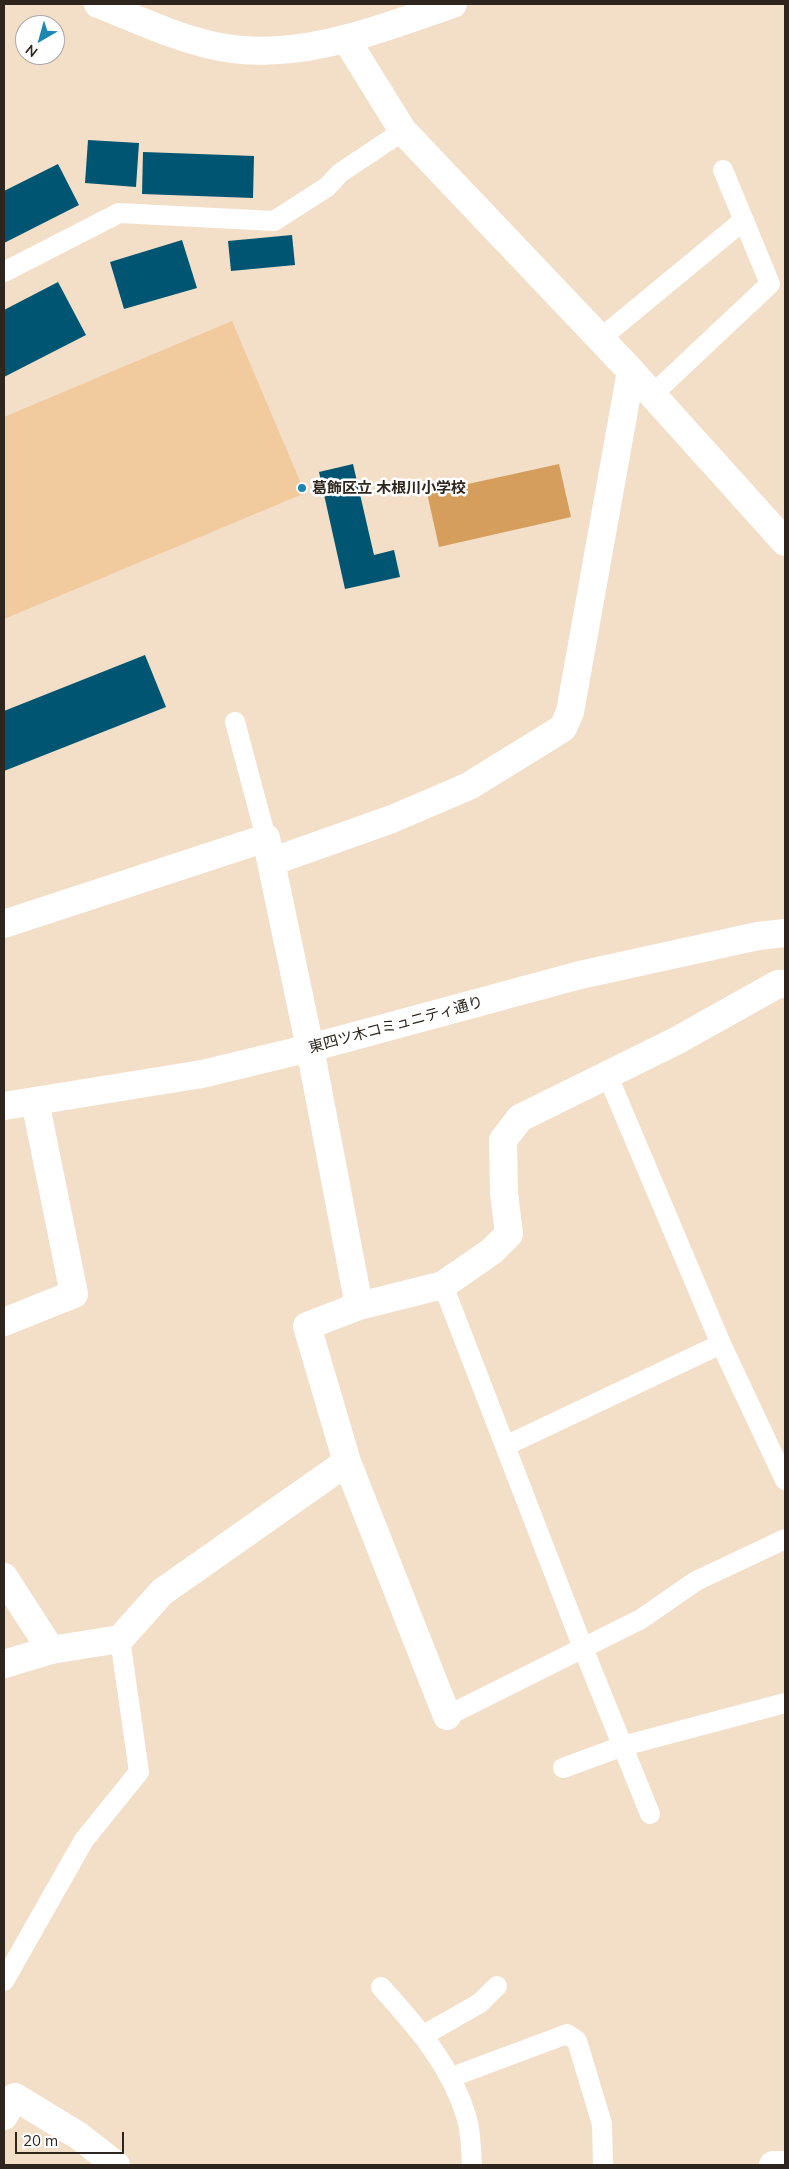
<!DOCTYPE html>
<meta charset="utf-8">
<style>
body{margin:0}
#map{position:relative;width:789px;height:2169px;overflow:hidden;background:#f3dec8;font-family:Mulish,sans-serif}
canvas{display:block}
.frame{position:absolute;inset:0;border:5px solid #2e261e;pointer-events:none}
.north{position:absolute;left:15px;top:15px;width:50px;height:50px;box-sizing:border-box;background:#fff;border:1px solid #aba8a5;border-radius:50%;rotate:218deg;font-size:14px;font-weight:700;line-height:20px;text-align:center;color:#2e261e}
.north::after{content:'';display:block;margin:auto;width:18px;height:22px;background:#1d87af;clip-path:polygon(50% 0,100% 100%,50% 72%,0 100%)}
.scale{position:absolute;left:15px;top:2132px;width:109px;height:22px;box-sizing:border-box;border:2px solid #2e261e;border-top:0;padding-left:6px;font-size:15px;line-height:18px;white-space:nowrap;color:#2e261e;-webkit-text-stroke:4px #fff;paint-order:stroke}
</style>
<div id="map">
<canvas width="789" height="2169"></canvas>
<div class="frame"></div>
<div class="north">N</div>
<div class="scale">20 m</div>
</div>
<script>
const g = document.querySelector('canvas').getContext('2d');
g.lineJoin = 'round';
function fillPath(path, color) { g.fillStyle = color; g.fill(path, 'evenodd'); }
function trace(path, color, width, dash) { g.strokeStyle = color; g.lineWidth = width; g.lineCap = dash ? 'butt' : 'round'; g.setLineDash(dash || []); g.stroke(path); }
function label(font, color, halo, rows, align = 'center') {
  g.font = font + ' Mulish,"Noto Sans JP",sans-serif'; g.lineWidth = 5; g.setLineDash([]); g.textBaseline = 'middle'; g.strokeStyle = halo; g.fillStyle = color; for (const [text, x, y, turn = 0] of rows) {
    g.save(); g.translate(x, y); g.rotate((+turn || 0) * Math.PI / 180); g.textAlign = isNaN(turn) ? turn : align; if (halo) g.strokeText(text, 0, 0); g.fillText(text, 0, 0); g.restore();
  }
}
fillPath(new Path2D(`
 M232 321 305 493 4 619V417Z`), '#f1ca9e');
fillPath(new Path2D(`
 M559 464 571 517 439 547 427 493Z`), '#d59e5d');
fillPath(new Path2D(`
 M88 140 139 143 136 187 85 183Z
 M143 152 254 156 253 198 142 194Z
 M58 164 79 205 4 243V191Z
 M292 235 295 265 231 271 228 241Z
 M182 240 197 288 124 309 110 262Z
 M58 282 86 335 4 377V310Z
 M353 464 374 555 394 550 400 577 345 589 319 472Z
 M145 655 166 707 4 771V711Z`), '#005572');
trace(new Path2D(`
 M4 272 119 213 274 221 327 187 340 173 403 131
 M601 338 744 220
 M653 394 770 284 723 170
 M235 722 266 838
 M607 1074 721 1344 785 1480
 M443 1285 583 1648 650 1814
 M505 1446 721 1344
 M447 1716 641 1619 696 1581 785 1539
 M563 1768 623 1746 785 1703
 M4 1981 84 1840 139 1772 120 1639
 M381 1987C417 2027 452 2066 467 2119 471 2133 471 2150 472 2165
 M424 2035 480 2003 497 1986
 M452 2077 567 2034 577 2041 602 2124 603 2165`), '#fff', 20);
trace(new Path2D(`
 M631 371 785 542
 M271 862 392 819 469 786 563 728 570 712 631 371 403 131 346 39
 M4 924 266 838 310 1048 359 1306
 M4 1322 74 1294 35 1101
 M4 1577 51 1650
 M4 1664 51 1650 120 1639 162 1592 347 1462
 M447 1716 347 1462 307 1326 359 1306 443 1285 492 1251 509 1234 504 1193 503 1140 520 1118 676 1041 778 984H785
 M4 2116 15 2097 79 2136 116 2165
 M773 2165H785`), '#fff', 28);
trace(new Path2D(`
 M98 4C137 19 178 39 220 47 299 62 379 29 453 4
 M4 1106 202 1074 310 1048 580 975 758 936 785 933`), '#fff', 28);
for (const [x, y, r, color] of [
 [302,488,5,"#1d87af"]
]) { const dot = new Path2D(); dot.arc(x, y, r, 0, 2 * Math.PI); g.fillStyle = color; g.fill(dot); trace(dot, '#fff', 2); }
label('bold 15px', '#2e261e', '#fff', [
 ["葛飾区立 木根川小学校",312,488]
], 'left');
label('15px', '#2e261e', '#fff', [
 ["東四ツ木コミュニティ通り",396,1025,-15]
]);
</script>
